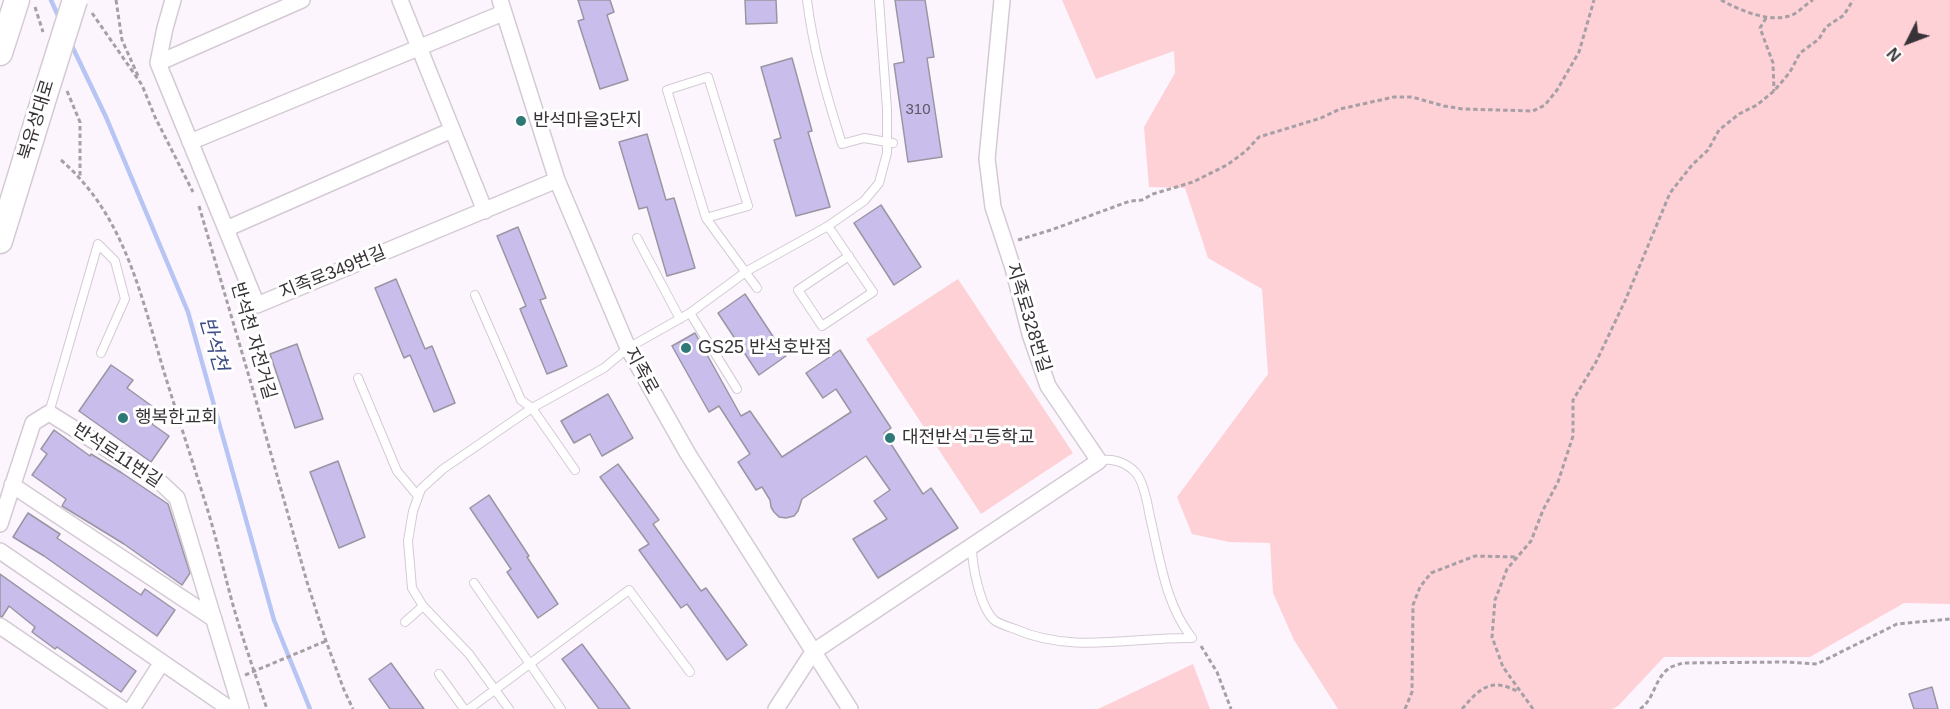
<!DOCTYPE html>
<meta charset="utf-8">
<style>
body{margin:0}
#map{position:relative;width:1950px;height:709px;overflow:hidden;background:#fdf5fe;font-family:Arial,sans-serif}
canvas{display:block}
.north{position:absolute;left:1878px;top:12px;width:60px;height:60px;-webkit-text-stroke:4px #fff;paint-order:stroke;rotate:228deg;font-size:16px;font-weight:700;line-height:24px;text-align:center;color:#373337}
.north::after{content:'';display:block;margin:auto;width:21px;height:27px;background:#373337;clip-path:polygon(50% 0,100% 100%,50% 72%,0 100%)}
</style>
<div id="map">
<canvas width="1950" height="709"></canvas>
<div class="north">N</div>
</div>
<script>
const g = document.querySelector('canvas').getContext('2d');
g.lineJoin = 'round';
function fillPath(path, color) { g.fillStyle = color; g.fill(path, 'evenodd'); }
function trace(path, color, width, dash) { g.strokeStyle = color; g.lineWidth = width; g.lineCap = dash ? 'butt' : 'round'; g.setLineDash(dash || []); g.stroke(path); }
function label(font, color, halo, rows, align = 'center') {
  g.font = font + ' Arial,"Noto Sans KR",sans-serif'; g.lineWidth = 6; g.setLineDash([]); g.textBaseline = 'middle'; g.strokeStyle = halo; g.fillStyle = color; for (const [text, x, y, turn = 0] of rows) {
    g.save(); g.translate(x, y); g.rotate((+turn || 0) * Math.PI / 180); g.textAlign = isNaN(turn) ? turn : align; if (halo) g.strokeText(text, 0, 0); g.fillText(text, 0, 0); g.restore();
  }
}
fillPath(new Path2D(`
 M1062 0H1950V604L1904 603 1810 657H1664L1618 706 1612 709H1338L1294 640 1273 593 1270 543 1229 542 1192 534 1177 497 1268 374 1262 289 1208 258 1185 188 1149 187 1144 127 1175 73 1174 51 1096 79Z
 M958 279 1073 453 981 514 866 339Z
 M1193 664 1210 709H1098Z`), '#fdd1d5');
trace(new Path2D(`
 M51 0 60 20
 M71 44 106 117 188 312 274 620 310 709`), '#b6c5f3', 4.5);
const building = new Path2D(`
 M578 0H610L614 12 607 15 628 80 600 89 578 21 584 19Z
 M745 0H776L777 23 746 24Z
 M895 0H925L934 57 927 58 942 157 908 162 894 64 904 62Z
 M792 58 812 131 808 132 830 207 796 216 774 140 781 138 761 67Z
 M647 134 666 200 674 198 695 268 667 276 647 207 639 209 619 142Z
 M881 205 921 267 894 285 854 223Z
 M518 227 546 298 540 300 567 366 547 374 520 309 526 306 497 236Z
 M396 279 425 349 432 346 455 403 434 412 410 355 404 358 375 288Z
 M745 294 786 356 759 375 718 313Z
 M695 333 741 416 750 411 782 457 851 412 836 389 823 398 806 373 840 350 891 428 884 433 923 494 931 488 958 528 878 578 853 539 887 519 874 501 890 490 866 456 802 499 798 511 794 516 786 518 779 517 774 512 771 507 770 500 762 487 756 490 738 462 750 454 719 406 709 412 672 346Z
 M297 344 323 419 295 428 270 354Z
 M111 365 133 380 127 388 160 412 152 424 169 436 151 462 79 411Z
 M608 394 633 438 602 456 590 434 574 443 561 421Z
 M54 430 90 456 91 454 122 473 168 504 190 573 182 585 124 544 62 506 66 499 32 475 47 454 41 449Z
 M338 461 365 537 339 548 310 472Z
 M618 464 659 520 653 524 701 591 706 588 747 645 727 660 687 604 681 608 639 550 649 544 600 477Z
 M489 495 529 556 527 557 558 604 538 618 507 572 511 569 470 508Z
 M28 513 60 534 57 538 141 595 145 589 175 610 157 636 44 556 13 537Z
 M0 574 136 671 121 692 57 647 55 649 32 632 35 627 9 606 2 617 0 616Z
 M582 644 630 709H599L562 659Z
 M391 663 424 709H390L369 679Z
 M1932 687 1938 709H1914L1909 694Z`);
fillPath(building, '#c9bdec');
trace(building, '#9996a3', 1.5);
const lane = new Path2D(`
 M807 0C813 49 827 97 842 144L864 138 893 143
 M706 218 748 206 708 77 667 90 706 218 757 288
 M828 226 873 292 822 326 798 290 849 256
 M637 238 680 319
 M475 295 521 400 532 408 575 470
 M690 313 737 389
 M358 378 397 471 418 496
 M49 413 98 244 115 261 125 299 101 353
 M1099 461C1112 457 1127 463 1136 473 1144 482 1148 506 1150 517 1160 558 1165 604 1192 638
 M972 547C972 565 980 607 994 620 999 624 1009 627 1015 629 1071 654 1133 637 1192 638
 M474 583 561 709
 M405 622 423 606
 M439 674 464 709
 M469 709 629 590 690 672
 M509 709 469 654 423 606 412 588 408 541 413 511 421 489 443 469 532 408 604 368 628 348 690 313 747 271 828 226 864 201 879 183 887 153V109L879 0`);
const street = new Path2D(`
 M173 0 165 28 158 63 257 305 557 180
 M400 0 485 211
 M500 0 557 180 628 348 688 454 850 709
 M158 63 302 0
 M190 142 503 13
 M226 229 452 130
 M12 485 214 619
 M0 524 33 423 49 413 160 482 177 498 241 709
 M0 551 230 709
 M0 626 122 709
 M132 709 162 662
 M776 709 813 652 1099 461 1048 386 1030 334 1013 268 993 207 987 159 1002 0`);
const primary = new Path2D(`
 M0 53 17 0
 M0 241 45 95`);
trace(lane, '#d4cad5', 10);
trace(street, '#d4cad5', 18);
trace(primary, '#d4cad5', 27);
trace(new Path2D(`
 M116 0 122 40 139 78
 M1721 0C1739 10 1773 25 1794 14 1800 11 1806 4 1813 0
 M35 7 43 32
 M92 13 142 85 155 117 193 192
 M1766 18 1760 28 1773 63 1774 91
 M67 91 80 122V177
 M61 160C130 220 143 308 170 391 182 430 195 469 207 508 217 540 224 573 233 605 243 640 255 674 267 709
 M199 206 255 397 307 582 326 641 344 690 353 709
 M1018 240 1051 230 1130 201 1142 200 1153 194 1193 182 1227 165 1246 151 1259 137 1321 118 1340 109 1394 97H1412L1444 106 1463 109 1533 111 1545 105 1557 90 1579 52 1594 0
 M1201 646 1217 672 1231 709
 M245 675 326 641
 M1405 709 1412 692 1413 605 1420 587 1431 573 1475 556 1517 557
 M1462 709C1480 688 1491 677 1519 692
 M1533 709 1503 667 1492 637 1495 600 1507 569 1531 541 1543 510 1558 482 1573 436V400L1596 362 1625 301 1670 193 1692 165 1708 150 1719 130 1739 114 1757 105 1774 91 1790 72 1800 53 1819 39 1826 27 1844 15 1853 0
 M1640 709C1654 700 1654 680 1668 669 1671 666 1678 665 1682 663L1785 662 1817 664 1897 624 1950 619`), '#a6a0a6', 3, [4.5, 3]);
trace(lane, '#fff', 8);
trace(street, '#fff', 15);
trace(primary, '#fff', 24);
const primaryBridge = new Path2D(`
 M45 95 75 0`);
trace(primaryBridge, '#d4cad5', 27, []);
trace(primaryBridge, '#fff', 24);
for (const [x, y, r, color] of [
 [521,121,6,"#2e7877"],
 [686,348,6,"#2e7877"],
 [123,418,6,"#2e7877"],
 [890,438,6,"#2e7877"]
]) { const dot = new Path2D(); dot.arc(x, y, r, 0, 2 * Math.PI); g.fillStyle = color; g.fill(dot); trace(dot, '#fff', 2); }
label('15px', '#5c5664', null, [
 ["310",918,110]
]);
label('18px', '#373337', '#fff', [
 ["북유성대로",37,120,-73],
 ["지족로349번길",333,273,-22],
 ["지족로328번길",1028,318,73],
 ["반석천 자전거길",253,341,74],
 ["지족로",641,371,61],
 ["반석로11번길",117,456,33]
]);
label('18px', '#373337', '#fff', [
 ["반석마을3단지",533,121],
 ["GS25 반석호반점",698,348],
 ["행복한교회",135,418],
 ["대전반석고등학교",902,438]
], 'left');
label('italic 20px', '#3e4d86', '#fff', [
 ["반석천",213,344,74]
]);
</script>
